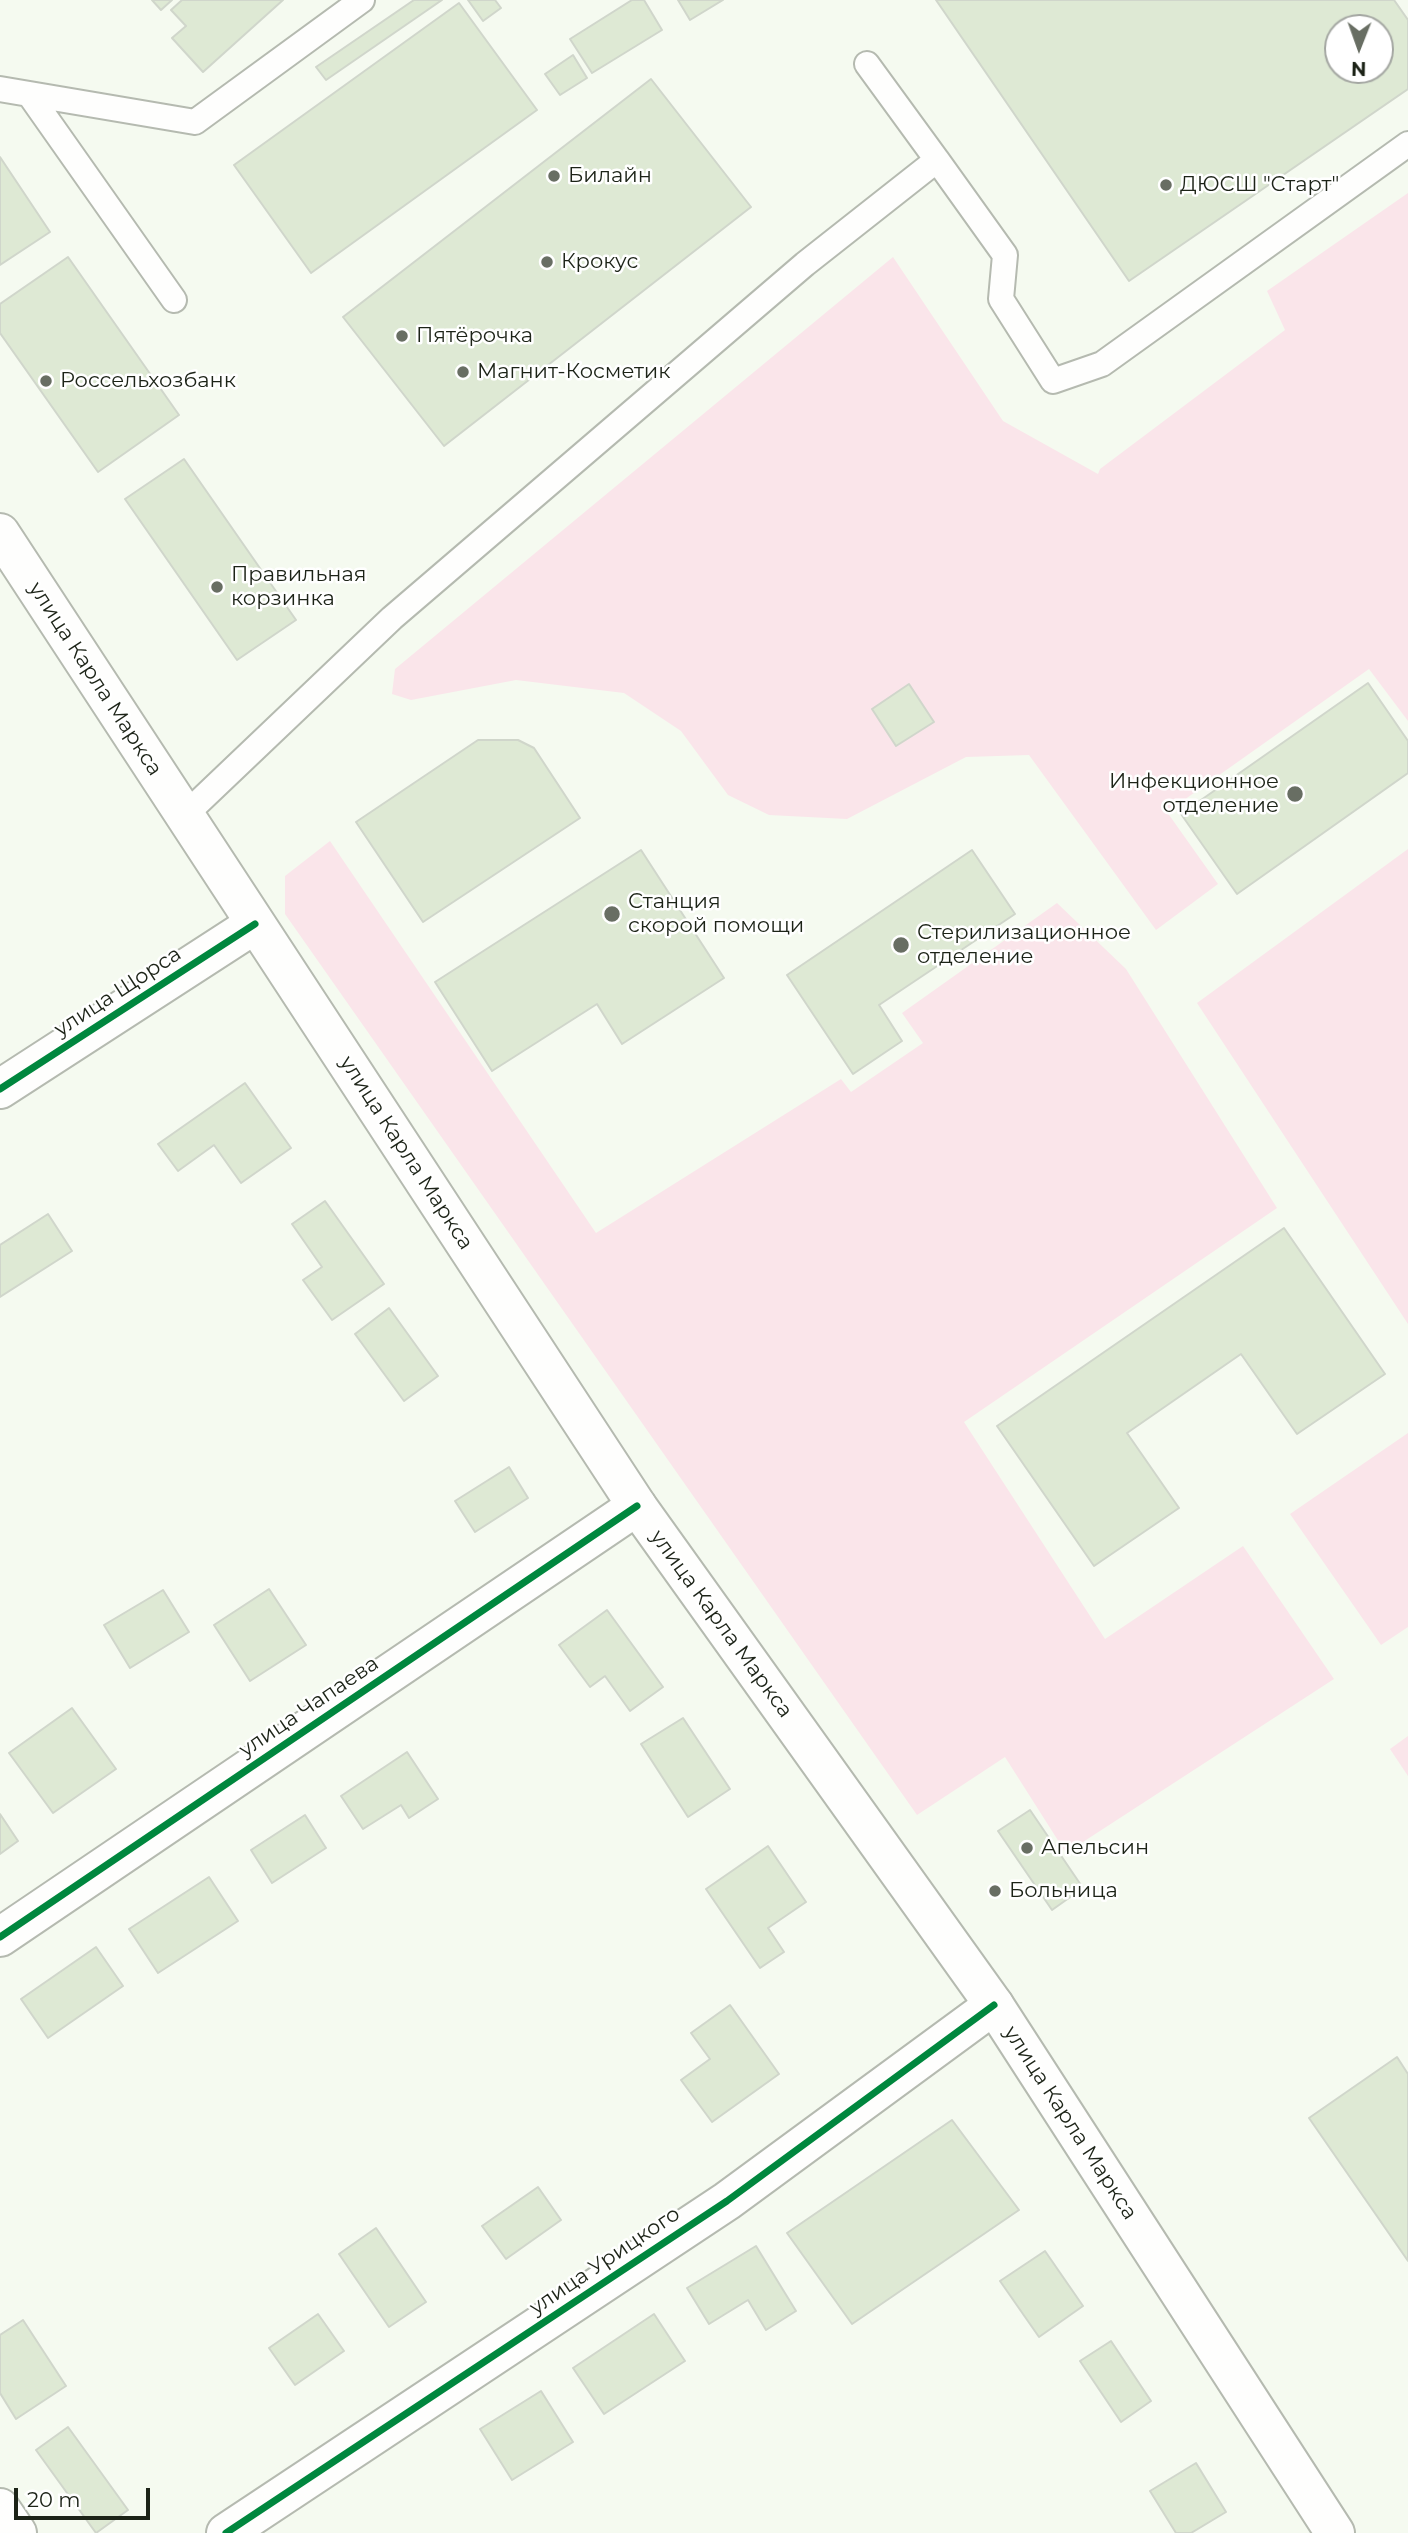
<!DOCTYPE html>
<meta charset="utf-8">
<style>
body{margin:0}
#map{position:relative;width:1408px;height:2533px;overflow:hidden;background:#f5faf0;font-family:Montserrat,sans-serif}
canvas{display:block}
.north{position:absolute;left:1324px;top:14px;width:70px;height:70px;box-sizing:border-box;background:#fff;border:2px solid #a4a7a2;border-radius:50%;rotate:181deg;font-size:19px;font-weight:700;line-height:28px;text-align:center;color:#1c2317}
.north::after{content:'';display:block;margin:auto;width:24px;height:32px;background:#686e63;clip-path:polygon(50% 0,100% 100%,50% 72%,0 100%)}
.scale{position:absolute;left:14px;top:2488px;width:136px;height:32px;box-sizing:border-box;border:4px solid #1c2317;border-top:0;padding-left:9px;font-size:21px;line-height:24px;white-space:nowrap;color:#1c2317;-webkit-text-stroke:5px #fff;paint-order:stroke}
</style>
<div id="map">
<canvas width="1408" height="2533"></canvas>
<div class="north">N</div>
<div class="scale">20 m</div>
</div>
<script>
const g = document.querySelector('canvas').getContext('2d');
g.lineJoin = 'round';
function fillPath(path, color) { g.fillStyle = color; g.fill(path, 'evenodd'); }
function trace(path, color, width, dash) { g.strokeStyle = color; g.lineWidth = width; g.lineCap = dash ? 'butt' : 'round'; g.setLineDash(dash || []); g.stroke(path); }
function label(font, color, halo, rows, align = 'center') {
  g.font = font + ' Montserrat,sans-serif'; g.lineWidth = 5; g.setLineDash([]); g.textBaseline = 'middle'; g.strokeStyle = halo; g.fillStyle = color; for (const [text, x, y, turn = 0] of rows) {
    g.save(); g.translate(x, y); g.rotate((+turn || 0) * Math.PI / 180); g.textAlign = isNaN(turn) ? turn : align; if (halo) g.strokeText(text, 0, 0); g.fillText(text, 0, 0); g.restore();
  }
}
fillPath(new Path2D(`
 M1408 193V721L1369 669 1167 812 1218 884 1156 930 1029 755 966 757 847 819 769 815 728 795 681 731 624 693 516 680 411 700 392 694 395 669 893 257 1003 421 1098 474 1100 469 1285 330 1267 291Z
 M330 841 596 1233 841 1079 851 1092 923 1043 902 1013 1057 903 1126 969 1277 1208 964 1422 1105 1639 1243 1546 1334 1679 1066 1853 1005 1757 917 1815 285 914V876Z
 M1408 849V1324L1197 1003Z
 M1408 1433V1627L1381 1645 1290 1514Z
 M1408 1736V1776L1390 1749Z`), '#fae5ea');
const building = new Path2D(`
 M152 0H172L161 10Z
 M182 0H283L203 72 172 38 186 26 171 10Z
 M414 0H442L326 80 316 67Z
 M468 0H495L501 8 483 21Z
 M632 0H644L662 30 592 73 570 39Z
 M678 0H723L690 20Z
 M936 0H1394L1408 20V89L1129 281ZM1338 28H1380V70H1338Z
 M459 3 537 110 311 273 234 165Z
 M573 55 587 78 560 95 545 74Z
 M651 79 751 207 444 446 343 317Z
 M0 157 50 232 0 265Z
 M68 257 179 415 98 472 0 333V304Z
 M184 459 296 620 237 660 125 499Z
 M1368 683 1408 741V773L1237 894 1181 814Z
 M909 684 934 722 896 746 872 709Z
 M478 740H518L534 748 580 818 423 922 356 822Z
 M641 850 724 978 622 1044 597 1004 492 1071 435 982Z
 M972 850 1015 914 879 1005 902 1041 853 1074 787 975Z
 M245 1083 291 1148 241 1183 214 1145 178 1171 158 1144Z
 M325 1201 384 1284 332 1320 303 1280 322 1267 292 1224Z
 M48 1214 72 1251 0 1297V1245Z
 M1284 1228 1385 1374 1297 1434 1241 1354 1127 1433 1179 1508 1094 1566 997 1426Z
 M389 1308 438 1376 404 1401 355 1334Z
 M509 1467 528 1498 475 1532 455 1501Z
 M269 1589 306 1645 250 1681 214 1625Z
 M163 1590 189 1632 130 1668 104 1625Z
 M607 1610 663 1687 630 1711 605 1676 590 1687 559 1645Z
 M72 1708 116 1769 53 1813 9 1753Z
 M683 1718 730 1789 688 1817 641 1744Z
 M407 1752 438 1799 409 1818 401 1805 363 1829 341 1796Z
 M1030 1810 1083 1888 1052 1910 998 1831Z
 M0 1814 18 1841 0 1854Z
 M305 1815 326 1848 272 1883 251 1850Z
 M768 1846 806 1902 768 1928 784 1952 760 1968 706 1889Z
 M209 1877 238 1921 158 1973 129 1929Z
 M96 1947 123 1986 48 2038 21 1999Z
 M730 2005 779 2074 712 2122 681 2080 710 2059 691 2033Z
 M1397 2057 1408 2074V2261L1309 2118Z
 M952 2120 1019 2210 852 2324 787 2233Z
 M538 2187 561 2220 506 2259 482 2226Z
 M376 2228 426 2302 389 2327 339 2254Z
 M756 2246 796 2311 766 2330 748 2300 709 2324 687 2288Z
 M1045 2251 1083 2306 1039 2337 1000 2281Z
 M318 2314 344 2351 295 2385 269 2348Z
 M654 2314 685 2361 604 2414 573 2368Z
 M23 2320 66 2386 16 2419 0 2393V2335Z
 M1111 2341 1151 2401 1121 2422 1080 2361Z
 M541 2391 573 2442 512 2480 480 2429Z
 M68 2427 128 2510 96 2533 36 2450Z
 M1196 2463 1226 2512 1191 2533H1176L1150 2491Z`);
fillPath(building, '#dee9d4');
trace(building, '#d0d6cb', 2);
const lane = new Path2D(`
 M867 64 937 160
 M0 89 195 122 362 0
 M29 94 174 300
 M184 816 392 618 805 264 937 160 1005 255 1001 299 1053 381 1102 364 1408 144`);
const street = new Path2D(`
 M0 1089 255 924
 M0 1937 637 1506
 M0 2508 17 2533
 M226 2533 727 2201 994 2005`);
const secondary = new Path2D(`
 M0 533 637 1506 994 2005 1335 2533`);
trace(lane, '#b5bab0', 28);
trace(street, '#b5bab0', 42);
trace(secondary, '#b5bab0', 42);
trace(lane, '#fefefd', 24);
trace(street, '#fefefd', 38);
trace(secondary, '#fefefd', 38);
trace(new Path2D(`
 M0 1089 255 924
 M0 1937 637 1506
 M226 2533 727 2201 994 2005`), '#00873e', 7);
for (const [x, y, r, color] of [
 [554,176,7,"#686e63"],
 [1166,185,7,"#686e63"],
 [547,262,7,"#686e63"],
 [402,336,7,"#686e63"],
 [463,372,7,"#686e63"],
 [46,381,7,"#686e63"],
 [217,587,7,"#686e63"],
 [1295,794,9,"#686e63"],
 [612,914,9,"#686e63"],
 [901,945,9,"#686e63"],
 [1027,1848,7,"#686e63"],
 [995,1891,7,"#686e63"]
]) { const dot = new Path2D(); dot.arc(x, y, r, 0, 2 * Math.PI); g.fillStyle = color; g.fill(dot); trace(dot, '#fff', 2.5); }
label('21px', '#1c2317', '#fff', [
 ["Билайн",568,176],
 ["ДЮСШ \"Старт\"",1180,185],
 ["Крокус",561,262],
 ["Пятёрочка",416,336],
 ["Магнит-Косметик",477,372],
 ["Россельхозбанк",60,381],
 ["Правильная",231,575],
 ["корзинка",231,599],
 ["Инфекционное",1279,782,"right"],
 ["отделение",1279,806,"right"],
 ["Станция",628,902],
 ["скорой помощи",628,926],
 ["Стерилизационное",917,933],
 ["отделение",917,957],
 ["Апельсин",1041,1848],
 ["Больница",1009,1891]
], 'left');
label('21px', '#1c2317', '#fff', [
 ["улица Карла Маркса",95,679,57],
 ["улица Щорса",118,992,-33],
 ["улица Карла Маркса",406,1153,57],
 ["улица Карла Маркса",721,1624,54],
 ["улица Чапаева",309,1707,-34],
 ["улица Карла Маркса",1070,2123,57],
 ["улица Урицкого",605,2261,-34]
]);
</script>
